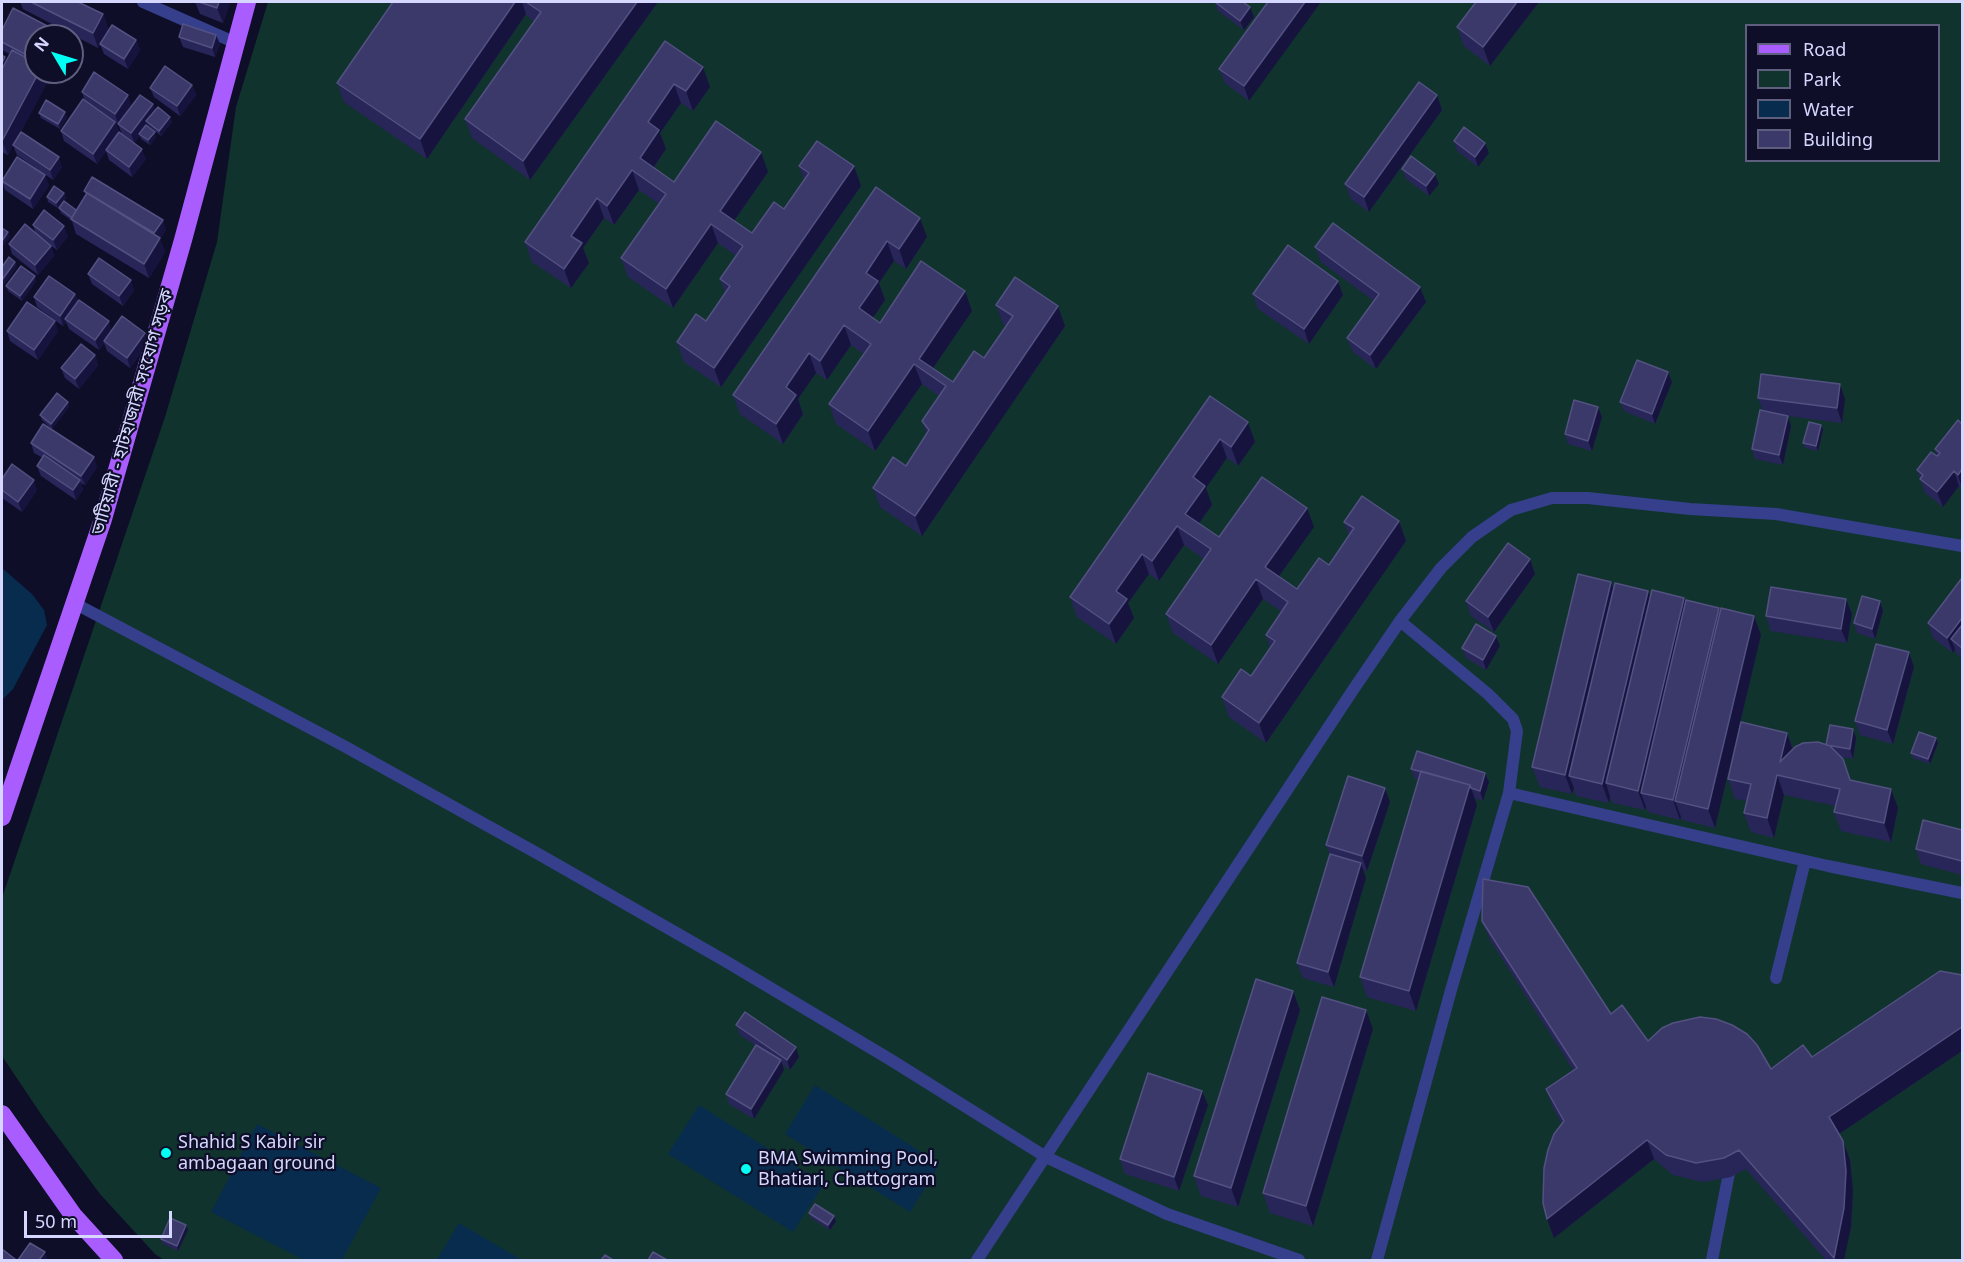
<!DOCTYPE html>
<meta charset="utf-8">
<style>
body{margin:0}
#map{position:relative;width:1964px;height:1262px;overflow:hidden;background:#0e0e29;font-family:"Noto Sans",sans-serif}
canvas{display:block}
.frame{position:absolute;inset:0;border:3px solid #d6d7ff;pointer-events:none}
.legend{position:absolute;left:1745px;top:24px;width:195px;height:138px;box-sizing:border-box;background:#0e0e29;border:2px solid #5e5e7f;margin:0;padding:8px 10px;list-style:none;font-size:18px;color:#d6d7ff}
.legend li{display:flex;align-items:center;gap:12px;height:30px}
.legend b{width:30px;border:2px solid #5e5e7f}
.north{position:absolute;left:24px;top:24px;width:60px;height:60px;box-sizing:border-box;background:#0e0e29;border:2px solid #5e5e7f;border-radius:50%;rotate:308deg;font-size:16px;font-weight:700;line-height:24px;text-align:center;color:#d6d7ff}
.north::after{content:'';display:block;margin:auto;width:21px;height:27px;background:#02fff3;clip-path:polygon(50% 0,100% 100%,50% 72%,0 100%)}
.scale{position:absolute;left:24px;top:1211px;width:148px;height:27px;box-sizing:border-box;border:3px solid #d6d7ff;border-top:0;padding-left:8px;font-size:18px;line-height:21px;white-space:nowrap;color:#d6d7ff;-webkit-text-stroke:4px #0e0e29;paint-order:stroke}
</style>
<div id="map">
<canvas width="1964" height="1262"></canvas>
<div class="frame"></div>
<ul class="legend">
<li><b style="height:8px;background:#aa5dff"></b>Road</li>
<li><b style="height:16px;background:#10342d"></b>Park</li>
<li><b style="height:16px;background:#082c4e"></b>Water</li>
<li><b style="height:16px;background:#3b386a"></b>Building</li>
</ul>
<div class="north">N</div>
<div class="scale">50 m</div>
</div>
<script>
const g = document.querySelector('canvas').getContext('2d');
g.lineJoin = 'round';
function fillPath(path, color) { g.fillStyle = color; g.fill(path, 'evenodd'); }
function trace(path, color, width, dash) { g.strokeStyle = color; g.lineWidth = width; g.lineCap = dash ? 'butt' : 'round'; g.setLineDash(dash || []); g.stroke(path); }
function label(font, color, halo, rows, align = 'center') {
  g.font = font + ' "Noto Sans","Noto Sans Bengali",sans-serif'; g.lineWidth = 4.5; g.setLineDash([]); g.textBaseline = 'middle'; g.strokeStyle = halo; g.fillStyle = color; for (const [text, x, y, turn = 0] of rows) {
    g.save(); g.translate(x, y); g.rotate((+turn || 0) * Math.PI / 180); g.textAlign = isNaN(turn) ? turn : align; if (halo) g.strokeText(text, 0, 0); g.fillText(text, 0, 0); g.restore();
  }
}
fillPath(new Path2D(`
 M268 2H1962V1260H164L155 1254 100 1194 45 1120 2 1056V907L3 895 165 417 217 242 236 107ZM1746 26H1938V160H1746Z`), '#10342d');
fillPath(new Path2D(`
 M2 568 32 594 44 610 47 625 13 689 2 700Z
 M815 1085 940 1164 910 1212 785 1134Z
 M699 1105 824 1184 793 1232 668 1154Z
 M257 1124 381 1188 342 1260H304L211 1212Z
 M459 1223 522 1260H437Z`), '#082c4e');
trace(new Path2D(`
 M74 603 344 746 542 856 727 962 891 1060 1046 1157 1167 1214 1299 1260
 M1400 621 1488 694 1513 719 1517 731 1509 793
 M1776 978 1805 861
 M977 1260 1353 690 1400 621 1441 568 1472 537 1511 510 1552 498H1588L1690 509 1776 514 1962 546
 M1377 1260 1451 990 1509 793 1828 866 1962 893
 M1712 1260 1731 1163`), '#353f8c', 12);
trace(new Path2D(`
 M143 2 236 43`), '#353f8c', 12);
trace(new Path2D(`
 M2 817 103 519 183 240 247 2
 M2 1114 73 1215 114 1260`), '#aa5dff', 18);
fillPath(new Path2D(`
 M20 2H78L103 14 108 29 98 48 23 9Z
 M195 2H230L223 23 200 14Z
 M393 2H658L530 180 472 138 465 119 535 22 527 16 526 14 427 159 344 102 337 83Z
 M1215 2 1250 7 1254 17 1244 30 1218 11Z
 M1268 2 1249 101 1225 83 1219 69Z
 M1476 2H1539L1490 66 1464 46 1457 27Z
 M51 28 54 36H36V72L48 81 14 144 62 167 53 180 17 155 13 145 8 155 2 152V55L5 57 6 61 10 54 2 50V30Z
 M216 35 220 44 215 57 183 47 179 37Z
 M136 40 140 50 128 69 104 54 100 44Z
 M665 41 703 67 710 87 693 111 681 103 660 133 666 149 654 168 674 182 768 172 734 221 752 233 784 209 804 180 799 166H854L861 186 721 387 684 362 677 342 706 321 725 292 720 279 736 256 718 243 673 308 628 277 621 258 659 204 639 190 614 225 604 218 583 248 589 263 571 288 532 262 525 242Z
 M45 72H65L60 80Z
 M192 85 196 95 180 116 154 97 150 88Z
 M82 92 131 104 121 120 153 104 155 110 172 122 161 136 148 125 147 126 156 137 150 145 141 139 140 136 134 143 122 134 118 124 115 122 119 132 146 159 132 177 109 160 106 151 97 164 64 141 61 131 85 101Z
 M1437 95 1442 110 1369 212 1351 199 1345 184Z
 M39 113 67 117 60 129 41 118Z
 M1454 141 1485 143 1489 153 1478 167 1457 151Z
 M1402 169 1439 184 1429 196 1406 179Z
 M2 181 49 185 33 209 5 190Z
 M876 187 927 237 906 269 894 261 879 283 885 300 873 318 880 323 965 291 972 311 933 368 953 382 984 358 1006 326 1003 324 996 305 1065 326 922 536 880 507 873 488 906 466 927 434 922 421 939 396 922 384 875 451 836 424 829 404 864 354 851 345 827 380 816 373 798 399 803 414 783 444 740 414 733 395Z
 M84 191 166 230 160 239 165 252 149 278 76 234 72 221 61 213 59 208 76 210 86 195Z
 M64 193 66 198 58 208 48 202 47 197Z
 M33 225 68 236 57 250 43 240 51 246 54 256 38 275 12 254 9 244 36 234Z
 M1315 247 1420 287 1426 302 1376 369 1353 352 1347 338 1374 301 1321 262Z
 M88 274 134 290 123 306 92 284Z
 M36 281 22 301 8 291 6 286Z
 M1338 281 1343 295 1309 344 1258 309 1253 294Z
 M75 294 78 301 112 330 148 343 130 368 107 351 104 343 99 350 69 329 66 322 63 326 37 307 34 297Z
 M7 331H58L38 360 10 341Z
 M95 355 98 365 79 389 65 378 61 368Z
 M1668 372 1672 382 1655 424 1624 411 1620 402Z
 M1210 396 1255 442 1238 466 1227 458 1206 488 1212 505 1199 523 1219 537 1314 527 1279 576 1297 589 1329 565 1349 535 1344 522 1399 521 1406 541 1266 743 1229 717 1222 697 1251 676 1270 648 1266 635 1282 612 1263 599 1218 664 1173 633 1166 614 1204 559 1184 545 1159 581 1149 574 1128 603 1134 618 1116 644 1077 617 1070 597Z
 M1758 398 1845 399 1842 423 1787 416 1791 426 1783 465 1755 459 1752 449 1763 411Z
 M68 402 69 407 52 429 42 420 40 415Z
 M1602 417 1592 451 1568 444 1565 434Z
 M1962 424V489L1959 486 1943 507 1925 493 1917 470 1937 456 1935 449Z
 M1821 425 1823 430 1818 451 1805 448 1803 443Z
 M31 443 97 467 85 485 81 483 83 490 76 500 41 476 37 466 43 458 34 453Z
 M2 479 37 490 22 512 2 498Z
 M1530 559 1535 574 1494 632 1471 616 1466 601Z
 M1962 578V658L1957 654 1955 649 1953 653 1933 638 1928 623Z
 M1611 582 1614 590 1648 591 1650 597 1719 608 1720 611 1761 635 1715 828 1682 820 1681 817 1680 820 1648 812 1646 807 1645 810 1613 803 1610 797 1609 803 1576 796 1574 788 1572 794 1540 787 1532 767Z
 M1846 599 1852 614 1847 643 1771 631 1766 616Z
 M1880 601 1883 611 1875 639 1857 633 1854 623Z
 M1496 636 1500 646 1486 670 1466 658 1462 648Z
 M1909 652 1914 667 1893 744 1860 735 1855 721Z
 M1787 733 1793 749 1826 745 1856 738 1853 759 1842 757 1851 780 1898 808 1891 842 1841 831 1834 812 1836 806 1784 795 1774 838 1751 832 1744 813 1747 801 1735 799 1728 779Z
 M1936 738 1938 743 1930 764 1913 758 1911 753Z
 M1411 769 1485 773 1489 782 1483 801 1475 798 1477 805 1416 1011 1367 997 1360 977 1419 780 1415 779Z
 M1390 802 1367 871 1363 870 1366 878 1334 987 1303 978 1297 963 1330 855 1326 845Z
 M1962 830V875L1921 864 1916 849Z
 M1482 921 1648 1041 1771 1069 1812 1057 1962 975V1051L1839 1134 1850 1160 1853 1191 1851 1227 1844 1260H1826L1746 1169 1731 1177 1703 1182 1673 1175 1654 1159 1554 1238 1547 1219 1562 1124 1553 1108 1546 1089 1574 1071 1490 940Z
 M1293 991 1300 1010 1238 1207 1201 1196 1194 1176Z
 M736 1025 799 1057 790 1070 782 1064 784 1070 754 1119 729 1104 726 1094 756 1046 740 1035Z
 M1373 1029 1313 1226 1270 1213 1263 1193Z
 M1202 1091 1208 1105 1179 1191 1125 1174 1120 1159Z
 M809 1213 836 1221 830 1230 811 1218Z
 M186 1225 188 1230 178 1251 163 1244 161 1239Z`), '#282559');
fillPath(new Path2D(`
 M219 2H230L223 23 217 8Z
 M515 2H522L526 14 427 159 420 139Z
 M637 2H658L530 180 523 161Z
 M1305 2H1321L1249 101 1244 86Z
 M1517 2H1539L1490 66 1483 47Z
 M1250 7 1254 17 1244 30 1240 21Z
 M103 14 108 29 98 48 93 33Z
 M51 28 54 36H46Z
 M216 35 220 44 215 57 212 48Z
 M75 38 78 48 72 59V43Z
 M136 40 140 50 128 69 124 59Z
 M5 57 8 67 2 79V63Z
 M703 67 710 87 693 111 686 91Z
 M39 72H44L48 81 8 155 2 141Z
 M57 72H65L60 80Z
 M674 84 681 103 660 133 666 149 647 177 640 158 648 122Z
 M192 85 196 95 180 116 177 106Z
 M128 95 131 104 118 124 115 114Z
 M1437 95 1442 110 1369 212 1364 197Z
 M153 104 156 114 146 121 148 125 140 135 139 134 140 136 134 143 131 133Z
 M65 112 67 117 60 129 58 124Z
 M170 117 172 122 161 136 159 131Z
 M115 122 119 132 97 164 93 154Z
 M155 132 156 137 150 145 148 140Z
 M1485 143 1489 153 1478 167 1475 157Z
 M142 149 146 159 132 177 129 167Z
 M761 152 768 172 727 231 720 211Z
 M59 157 62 167 53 180 50 170Z
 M2 158 4 166 2 170Z
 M854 166 861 186 721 387 714 368Z
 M632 170 639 190 614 225 607 206Z
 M1435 174 1439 184 1429 196 1426 186Z
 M45 175 49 185 33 209 30 199Z
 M64 193 66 198 58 208 56 203Z
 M597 198 604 218 583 248 589 263 571 288 564 269 571 236Z
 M920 218 927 237 906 269 899 249Z
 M163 220 166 230 160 239 165 252 149 278 144 264 157 242 154 233Z
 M711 224 718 243 673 308 666 289Z
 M64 226 68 236 57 250 53 240Z
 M8 232 10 237 2 248V241Z
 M887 241 894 261 879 283 885 300 866 328 859 308 866 273Z
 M51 246 54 256 38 275 35 265Z
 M15 262 17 267 4 285 2 280Z
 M35 276 36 281 22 301 20 296Z
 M131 280 134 290 123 306 119 296Z
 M1338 281 1343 295 1309 344 1304 329Z
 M1420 287 1426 302 1376 369 1370 355Z
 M965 291 972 311 929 374 919 359Z
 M75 294 79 304 65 319 66 322 63 326 60 316Z
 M1058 306 1065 326 922 536 915 516Z
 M55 321 58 331 38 360 34 350Z
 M109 321 112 331 99 350 95 340Z
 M844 325 851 345 827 380 820 361Z
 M145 333 148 343 130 368 127 358Z
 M809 353 816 373 798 399 803 414 783 444 776 424 786 387Z
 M95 355 98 365 79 389 75 379Z
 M914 364 922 384 875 451 868 431Z
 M1668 372 1672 382 1655 424 1652 414Z
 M1840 384 1845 399 1842 423 1837 408Z
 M68 402 69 407 52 429 51 424Z
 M1598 407 1602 417 1592 451 1588 441Z
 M1788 416 1791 426 1783 465 1779 455Z
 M1248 422 1255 442 1238 466 1231 447Z
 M1821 425 1823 430 1818 451 1816 446Z
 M1220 439 1227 458 1206 488 1212 505 1192 533 1185 514 1193 477Z
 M94 457 97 467 85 485 81 476Z
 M1962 469V488L1958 475Z
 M1954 471 1959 486 1943 507 1937 492Z
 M34 480 37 490 22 512 18 502Z
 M80 480 83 490 76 500 73 490Z
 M1307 508 1314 527 1272 586 1265 567Z
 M1399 521 1406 541 1266 743 1259 723Z
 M1177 526 1184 545 1159 581 1152 561Z
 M1142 554 1149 574 1128 603 1134 618 1116 644 1109 624 1116 591Z
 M1530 559 1535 574 1494 632 1488 617Z
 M1256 579 1263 599 1218 664 1211 645Z
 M1611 582 1618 601 1569 776 1574 788 1572 794 1565 775Z
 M1648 591 1655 610 1606 783 1610 797 1609 803 1602 784Z
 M1684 598 1691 617 1641 793 1646 807 1645 810 1638 791Z
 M1846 599 1852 614 1847 643 1841 629Z
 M1880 601 1883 611 1875 639 1872 629Z
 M1719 608 1726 627 1675 801 1681 817 1680 820 1673 800Z
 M1754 616 1761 635 1715 828 1708 809Z
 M1962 618V639H1951L1955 649 1953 653 1947 638Z
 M1496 636 1500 646 1486 670 1483 660Z
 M1909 652 1914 667 1893 744 1887 730Z
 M1853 729 1856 738 1853 759 1850 749Z
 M1787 733 1794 753 1780 762Z
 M1936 738 1938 743 1930 764 1928 759Z
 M1485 773 1489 782 1483 801 1480 791Z
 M1777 775 1784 795 1774 838 1767 818Z
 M1470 785 1477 805 1416 1011 1409 991Z
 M1385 788 1390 802 1367 871 1362 856Z
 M1891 789 1898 808 1891 842 1884 823Z
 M1361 863 1366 878 1334 987 1328 972Z
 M1293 991 1300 1010 1238 1207 1231 1188Z
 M1366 1010 1373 1029 1313 1226 1306 1206Z
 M1962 1027V1051L1836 1136 1829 1117Z
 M796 1047 799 1057 790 1070 787 1060Z
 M781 1060 784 1070 754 1119 751 1109Z
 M1202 1091 1208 1105 1179 1191 1174 1177Z
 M1647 1140 1654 1159 1554 1238 1547 1219Z
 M1843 1141 1850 1160 1853 1191 1851 1227 1844 1260H1835L1834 1258Z
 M834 1216 836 1221 830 1230 828 1225Z
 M186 1225 188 1230 178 1251 177 1246Z
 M45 1252 48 1260H39Z`), '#16143e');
const building = new Path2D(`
 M31 2H78L103 14 93 33Z
 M199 2H219L217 8Z
 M393 2H515L420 139 337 83Z
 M526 2H637L523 161 465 119 541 12Z
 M1215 2H1243L1250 7 1240 21Z
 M1268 2H1305L1244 86 1219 69Z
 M1476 2H1517L1483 47 1457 27Z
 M13 8 51 28 46 36H36V55L34 59 2 42V30Z
 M183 24 216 35 212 48 179 37Z
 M112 25 136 40 124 59 100 44Z
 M58 29 71 36H54Z
 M665 41 703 67 686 91 674 84 648 122 659 130 640 158 674 182 716 121 761 152 720 211 752 233 774 202 784 209 809 173 799 166 817 141 854 166 714 368 677 342 696 314 706 321 730 286 720 279 743 246 711 224 666 289 621 258 666 194 632 170 607 206 597 198 571 236 582 243 564 269 525 242Z
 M12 50 36 63V72H39L2 141V69Z
 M2 55 5 57 2 63Z
 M165 66 192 85 177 106 150 88Z
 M94 72 128 95 115 114 82 92Z
 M1419 82 1437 95 1364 197 1345 184Z
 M140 95 153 104 131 133 118 124Z
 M83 99 115 122 93 154 61 131Z
 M46 100 65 112 58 124 39 113Z
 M158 107 170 117 159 131 146 121Z
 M146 125 155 132 148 140 139 134Z
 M1464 127 1485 143 1475 157 1454 141Z
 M21 132 59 157 50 170 13 145Z
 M119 132 142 149 129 167 106 150Z
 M1411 156 1435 174 1426 186 1402 169Z
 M17 157 45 175 30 199 2 181Z
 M92 177 163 220 154 233 84 191Z
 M54 186 64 193 56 203 47 197Z
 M876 187 920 218 899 249 887 241 866 273 878 281 859 308 880 323 921 261 965 291 919 359 953 382 974 351 984 358 1013 316 996 305 1015 277 1058 306 915 516 873 488 893 457 906 466 929 430 922 421 946 386 914 364 868 431 829 404 871 344 844 325 820 361 809 353 786 387 796 395 776 424 733 395Z
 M87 193 160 238 144 264 71 219Z
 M64 201 76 210 72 218 59 208Z
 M44 210 64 226 53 240 33 225Z
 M1333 223 1420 287 1370 355 1347 338 1379 294 1315 247Z
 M25 224 51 246 35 265 9 244Z
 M2 228 8 232 2 241Z
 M1288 245 1338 281 1304 329 1253 294Z
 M9 257 15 262 2 280V267Z
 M99 258 131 280 119 296 88 274Z
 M21 266 35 276 20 296 6 286Z
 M49 276 75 294 60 316 34 297Z
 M79 300 109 321 95 340 65 319Z
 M27 302 55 321 34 350 7 331Z
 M122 316 145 333 127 358 104 341Z
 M81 344 95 355 75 379 61 368Z
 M1637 360 1668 372 1652 414 1620 402Z
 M1761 374 1840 384 1837 408 1758 398Z
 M57 393 68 402 51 424 40 415Z
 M1210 396 1248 422 1231 447 1220 439 1193 477 1205 486 1185 514 1219 537 1262 477 1307 508 1265 567 1297 589 1319 558 1329 565 1354 528 1344 522 1362 496 1399 521 1259 723 1222 697 1241 669 1251 676 1275 641 1266 635 1288 602 1256 579 1211 645 1166 614 1211 549 1177 526 1152 561 1142 554 1116 591 1127 599 1109 624 1070 597Z
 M1574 400 1598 407 1588 441 1565 434Z
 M1760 410 1788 416 1779 455 1752 449Z
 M1958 420 1962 424V469L1958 475 1954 471 1937 492 1920 479 1923 475 1917 470 1931 452 1937 456 1940 453 1935 449Z
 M1809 422 1821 425 1816 446 1803 443Z
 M43 424 94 457 81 476 31 443Z
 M44 455 80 480 73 490 37 466Z
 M12 464 34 480 18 502 2 490V479Z
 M1508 543 1530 559 1488 617 1466 601Z
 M1578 574 1611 582 1565 775 1532 767Z
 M1962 578V618L1947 638 1928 623Z
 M1615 583 1648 591 1602 784 1569 776Z
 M1771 587 1846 599 1841 629 1766 616Z
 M1652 590 1684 598 1638 791 1606 783Z
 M1862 596 1880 601 1872 629 1854 623Z
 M1686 600 1719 608 1673 800 1641 793Z
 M1721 608 1754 616 1708 809 1675 801Z
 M1476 624 1496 636 1483 660 1462 648Z
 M1962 625V648L1951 639Z
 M1876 644 1909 652 1887 730 1855 721Z
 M1741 722 1787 733 1780 762 1795 747 1803 743 1818 742 1830 746 1843 759 1850 780 1891 789 1884 823 1834 812 1840 789 1777 775 1767 818 1744 813 1751 784 1728 779Z
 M1830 725 1853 729 1850 749 1826 745Z
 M1919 732 1936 738 1928 759 1911 753Z
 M1417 751 1485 773 1480 791 1471 788 1470 785 1411 769Z
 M1421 771 1470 785 1409 991 1360 977Z
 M1348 776 1385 788 1362 856 1326 845Z
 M1923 820 1962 830V861L1916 849Z
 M1330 854 1361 863 1328 972 1297 963Z
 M1483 879 1528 887 1611 1014 1622 1005 1648 1041 1662 1028 1673 1023 1700 1017 1716 1019 1732 1025 1747 1034 1757 1045 1771 1069 1803 1045 1812 1057 1940 971 1962 975V1027L1829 1117 1843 1141 1846 1171 1844 1208 1834 1258 1739 1150 1724 1158 1696 1163 1666 1155 1647 1140 1547 1219 1543 1203 1544 1168 1548 1150 1554 1134 1564 1121 1546 1089 1577 1068 1482 921Z
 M1256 979 1293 991 1231 1188 1194 1176Z
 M1322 997 1366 1010 1306 1206 1263 1193Z
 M745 1012 796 1047 787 1060 736 1025Z
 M756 1045 781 1060 751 1109 726 1094Z
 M1148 1073 1202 1091 1174 1177 1120 1159Z
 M815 1204 834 1216 828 1225 809 1213Z
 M170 1218 186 1225 177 1246 161 1239Z
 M30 1243 45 1252 39 1260H18Z
 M2 1249 15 1259 14 1260H2Z
 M653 1252 667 1260H648Z
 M605 1255 613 1260H601Z`);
fillPath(building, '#3b386a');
trace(building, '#535182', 1.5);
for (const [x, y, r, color] of [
 [166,1153,6,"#02fff3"],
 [746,1169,6,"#02fff3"]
]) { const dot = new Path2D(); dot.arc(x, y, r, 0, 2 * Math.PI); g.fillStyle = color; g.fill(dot); trace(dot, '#0e0e29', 2); }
label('18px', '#d6d7ff', '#0e0e29', [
 ["ভাটিয়ারী - হাটহাজারী সংযোগ সড়ক",133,412,-74]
]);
label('18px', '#d6d7ff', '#0e0e29', [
 ["Shahid S Kabir sir",178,1143],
 ["ambagaan ground",178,1164],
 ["BMA Swimming Pool,",758,1159],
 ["Bhatiari, Chattogram",758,1180]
], 'left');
</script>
